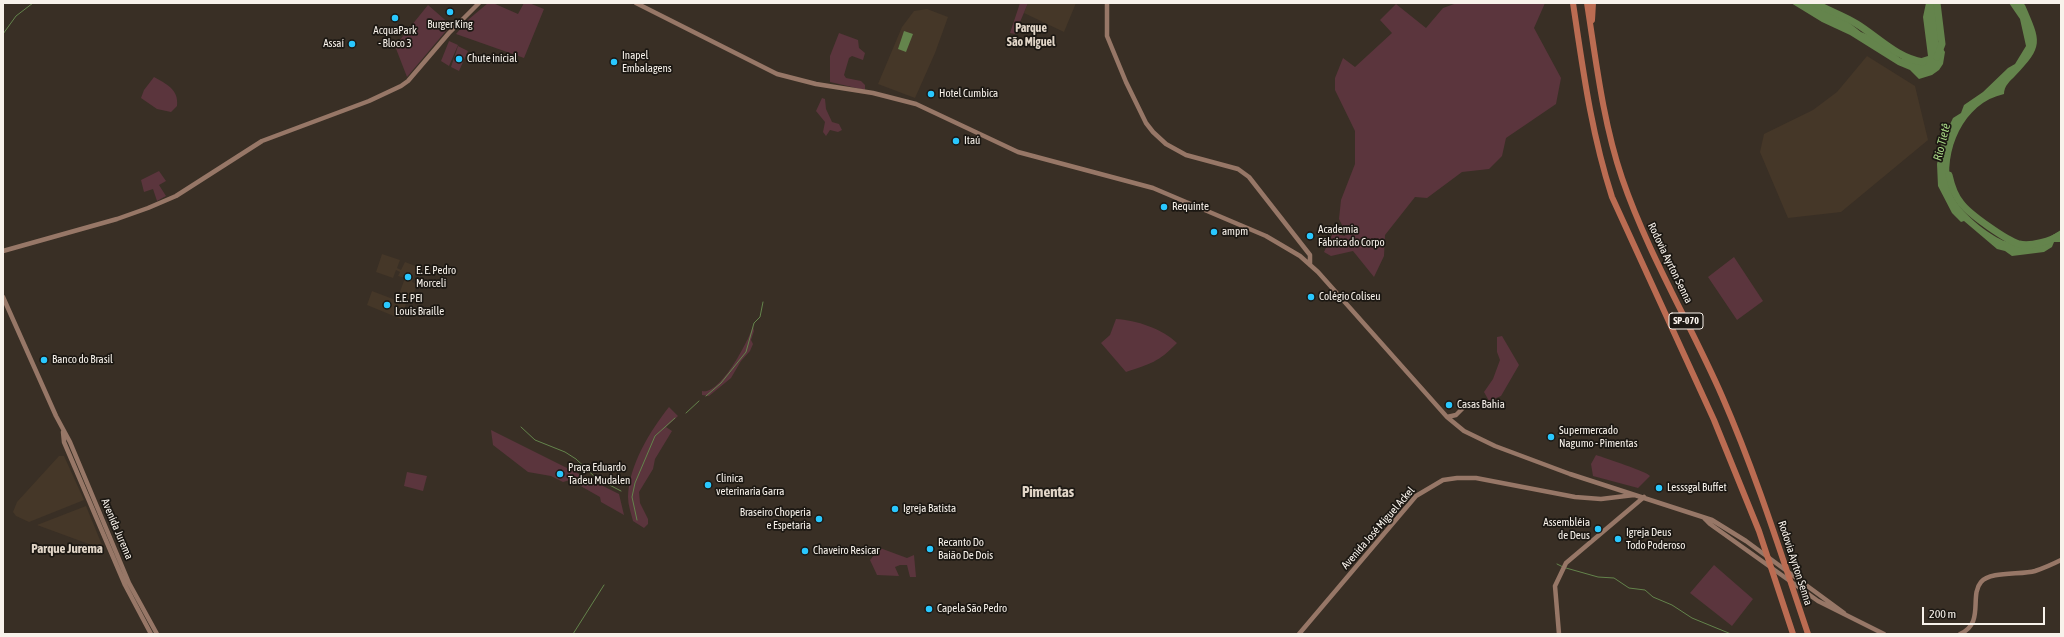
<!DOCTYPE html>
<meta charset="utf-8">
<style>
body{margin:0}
#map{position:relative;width:2064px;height:637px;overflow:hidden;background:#392f25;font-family:"Asap Condensed",sans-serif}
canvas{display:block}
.frame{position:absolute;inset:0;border:4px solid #f8f2eb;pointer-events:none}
.scale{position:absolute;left:1922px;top:607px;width:123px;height:18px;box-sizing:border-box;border:2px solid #f8f2eb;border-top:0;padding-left:5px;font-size:12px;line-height:14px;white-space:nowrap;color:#f8f2eb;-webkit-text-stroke:3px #1c1813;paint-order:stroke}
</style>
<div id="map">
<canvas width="2064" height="637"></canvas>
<div class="frame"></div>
<div class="scale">200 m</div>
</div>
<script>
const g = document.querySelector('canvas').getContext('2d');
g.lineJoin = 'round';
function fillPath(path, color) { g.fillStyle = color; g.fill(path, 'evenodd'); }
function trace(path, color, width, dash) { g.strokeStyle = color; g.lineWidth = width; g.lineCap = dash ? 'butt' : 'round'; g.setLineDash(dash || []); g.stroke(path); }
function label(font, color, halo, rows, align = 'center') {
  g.font = font + ' "Asap Condensed",sans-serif'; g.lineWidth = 3.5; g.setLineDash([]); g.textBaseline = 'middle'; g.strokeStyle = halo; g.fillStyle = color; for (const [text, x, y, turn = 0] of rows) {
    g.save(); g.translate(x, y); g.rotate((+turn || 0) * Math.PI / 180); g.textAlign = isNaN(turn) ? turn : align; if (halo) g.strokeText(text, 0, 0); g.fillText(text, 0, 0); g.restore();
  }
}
fillPath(new Path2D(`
 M1028 3H1076L1064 32 1024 13Z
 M927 9 948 17 935 53 915 98 878 84 902 27 914 11Z
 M1867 56 1915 86 1928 140 1841 212 1788 218 1760 152 1764 134 1813 110 1837 92Z
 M382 254 400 260 397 268 401 270 405 262 418 267 412 282 417 284 411 301 398 297 405 278 398 276 400 272 396 270 393 278 376 272Z
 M372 291 406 304 401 319 367 305Z
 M59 456H64L84 500 29 522 16 516 13 512 17 502Z
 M86 506 102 545 97 547 37 525Z`), '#453728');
fillPath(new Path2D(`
 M488 3H493L518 14 524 3H529L544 9 524 58 456 34 469 19Z
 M1020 3H1028L1015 34 1010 33Z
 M1457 3H1545L1534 28 1561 78 1556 104 1506 138 1502 156 1489 169 1462 172 1427 198 1415 197 1385 235 1384 256 1374 277 1353 251 1331 256 1324 252 1333 233 1345 236 1346 233 1339 219 1341 200 1355 164V131L1335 90V78L1343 58 1355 67 1392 33 1380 20 1396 4 1426 28 1443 8Z
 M428 5 451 25 407 77 395 46Z
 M839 33 858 40 859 48 865 53 863 60 852 56 849 58 844 75 846 78 861 81 865 85V90L830 82V56Z
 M449 41 458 45 449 66 441 61Z
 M458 46 468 51 459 71 451 67Z
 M154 77C166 84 179 89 177 106L171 112 157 109 141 98 144 90Z
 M822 98 825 99 826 109 832 122 839 124 842 130 838 132 830 130 826 136 823 132 825 122 816 111Z
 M159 171 166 181 159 185 166 196 157 201 153 189 144 192 141 180Z
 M1734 257 1763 301 1737 320 1708 277Z
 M1116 319C1136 320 1163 329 1177 343 1159 362 1150 364 1126 372L1101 343 1110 335Z
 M753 326 754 331 751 340 753 344 750 351 741 361 731 378 709 396 702 395V391C720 396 749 340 753 326Z
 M1502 336 1519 365 1501 396 1489 401 1484 392 1493 379 1500 360 1497 352V337Z
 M669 407 678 416 666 427 672 431 655 459 653 469 639 492 640 503 648 519V524L644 528 633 521C631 513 628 505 628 497 629 465 650 431 669 407Z
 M491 430 619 494 624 515 601 502 600 497 570 480 563 482 551 476 528 472 493 445Z
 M1596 455C1605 458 1648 472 1650 476L1638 488 1593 476 1591 464Z
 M407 472 427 476 423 491 404 486Z
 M880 548 907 558 914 555 916 577H910L907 565H900L895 567 899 576 877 575 870 560Z
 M1714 565 1753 599 1732 626 1690 593Z`), '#5b353d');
fillPath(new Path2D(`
 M1791 3H1813L1842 17 1861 32 1876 38 1900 58 1912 61 1928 56 1923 17 1926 3H1940L1938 41 1945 52 1943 64 1939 70 1932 75 1919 79 1910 70 1898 65 1850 35 1822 22Z
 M2009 3H2023L2025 5C2041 42 2044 46 2015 76 2010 81 2004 86 2004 94 1963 103 1943 151 1951 190 1954 207 1985 232 2000 239 2004 242 2026 246 2032 246 2044 245 2050 234 2061 231V242H2054L2052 247 2044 252 2012 256 2005 251 1997 249 1964 221 1961 222 1952 213 1938 186 1937 164 1942 141 1953 118 1961 113 1964 105 1983 92 2008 68 2015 64 2026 46 2020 19Z
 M904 31 913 34 906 52 898 49Z`), '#64844c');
trace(new Path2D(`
 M3 34 16 16 33 3
 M706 396 721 383 746 352 754 323 760 317 763 302
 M686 413 699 401
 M521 427 535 440 565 452 576 459 596 478 621 491
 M637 520 632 497 635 483 655 436 675 418
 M1557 564 1563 567
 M1566 568 1598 577 1614 578 1629 588 1645 590 1653 597 1672 605 1692 618 1731 634
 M573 634 604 585`), '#64844c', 1);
trace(new Path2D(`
 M1815 3C1829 11 1843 15 1857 24 1878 37 1897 58 1923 62
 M1937 3 1942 44 1937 57
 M1949 175C1951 184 1954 195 1961 203 1969 214 2006 240 2019 244 2030 247 2052 241 2061 234`), '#64844c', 7);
trace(new Path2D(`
 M636 3 777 74 816 84 873 93 916 104 1018 152 1153 188 1266 236 1300 256 1318 272 1447 417 1464 431 1495 446 1570 474 1712 520 1746 541 1844 613
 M1107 3V36L1126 82 1146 123 1153 132 1166 144 1186 155 1238 169 1249 177 1310 255V265
 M3 251 117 219 148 208 176 196 262 141 369 101 401 86 408 81 449 33 479 3
 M3 297 56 416 70 442 129 583 157 634
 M1447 417 1456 415 1464 407
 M63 432 64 442 125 585 151 634
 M1704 518 1710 524 1818 601 1884 634
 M1299 634 1416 496 1443 480 1457 478H1476L1575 497 1601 499 1634 495
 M1559 634 1555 586 1566 563 1644 497
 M1960 634C1985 623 1969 596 1981 582 1990 571 2021 575 2035 571 2044 568 2053 564 2061 560`), '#977767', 4.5);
trace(new Path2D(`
 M1573 3C1583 70 1591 132 1612 197L1714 420 1759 531 1793 634
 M1587 3C1596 61 1603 122 1622 178 1648 254 1690 323 1722 396 1756 474 1781 554 1808 634
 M1592 20 1593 3`), '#bb6c52', 6);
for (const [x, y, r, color] of [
 [450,12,4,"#29c8ff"],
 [395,18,4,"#29c8ff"],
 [352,44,4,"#29c8ff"],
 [459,59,4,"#29c8ff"],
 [614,62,4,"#29c8ff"],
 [931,94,4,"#29c8ff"],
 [956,141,4,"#29c8ff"],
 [1164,207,4,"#29c8ff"],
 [1214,232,4,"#29c8ff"],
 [1310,236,4,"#29c8ff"],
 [408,277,4,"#29c8ff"],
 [1311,297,4,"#29c8ff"],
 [387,305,4,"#29c8ff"],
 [44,360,4,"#29c8ff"],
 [1449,405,4,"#29c8ff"],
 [1551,437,4,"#29c8ff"],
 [560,474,4,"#29c8ff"],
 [708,485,4,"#29c8ff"],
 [1659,488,4,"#29c8ff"],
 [895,509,4,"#29c8ff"],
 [819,519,4,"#29c8ff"],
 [1598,529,4,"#29c8ff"],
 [1618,539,4,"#29c8ff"],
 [930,549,4,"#29c8ff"],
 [805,551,4,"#29c8ff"],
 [929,609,4,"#29c8ff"]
]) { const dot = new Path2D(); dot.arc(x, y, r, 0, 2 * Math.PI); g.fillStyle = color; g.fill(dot); trace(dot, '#1c1813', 1.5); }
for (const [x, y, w] of [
 [1686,321,34]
]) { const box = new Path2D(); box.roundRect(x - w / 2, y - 8, w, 16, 3); g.fillStyle = '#1c1813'; g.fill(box); trace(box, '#f8f2eb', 1); }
label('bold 10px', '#f8f2eb', null, [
 ["SP-070",1686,321]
]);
label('11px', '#f8f2eb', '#1c1813', [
 ["Burger King",450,25,"center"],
 ["AcquaPark",395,31,"center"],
 ["- Bloco 3",395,44,"center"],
 ["Assaí",344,44,"right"],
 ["Inapel",622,56],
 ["Embalagens",622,69],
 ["Chute inicial",467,59],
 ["Hotel Cumbica",939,94],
 ["Itaú",964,141],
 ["Requinte",1172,207],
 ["Academia",1318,230],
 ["Fábrica do Corpo",1318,243],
 ["ampm",1222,232],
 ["E. E. Pedro",416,271],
 ["Morceli",416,284],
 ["Colégio Coliseu",1319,297],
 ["E.E. PEI",395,299],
 ["Louis Braille",395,312],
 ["Banco do Brasil",52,360],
 ["Casas Bahia",1457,405],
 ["Supermercado",1559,431],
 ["Nagumo - Pimentas",1559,444],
 ["Praça Eduardo",568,468],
 ["Tadeu Mudalen",568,481],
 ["Clinica",716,479],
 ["veterinaria Garra",716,492],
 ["Lesssgal Buffet",1667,488],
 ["Igreja Batista",903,509],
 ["Braseiro Choperia",811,513,"right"],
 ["e Espetaria",811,526,"right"],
 ["Assembléia",1590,523,"right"],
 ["de Deus",1590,536,"right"],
 ["Igreja Deus",1626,533],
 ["Todo Poderoso",1626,546],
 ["Recanto Do",938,543],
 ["Baião De Dois",938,556],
 ["Chaveiro Resicar",813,551],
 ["Capela São Pedro",937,609]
], 'left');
label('11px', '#f8f2eb', '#1c1813', [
 ["Rodovia Ayrton Senna",1670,263,64],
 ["Avenida José Miguel Ackel",1378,528,-49],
 ["Avenida Jurema",117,529,67],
 ["Rodovia Ayrton Senna",1795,563,72]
]);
label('bold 12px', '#e1d5c7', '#1c1813', [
 ["Parque",1031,28],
 ["São Miguel",1031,42]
]);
label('italic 12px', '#a5d483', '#1c1813', [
 ["Rio Tietê",1942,142,-76]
]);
label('bold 13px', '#e1d5c7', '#1c1813', [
 ["Parque Jurema",67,549]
]);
label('bold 15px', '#e1d5c7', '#1c1813', [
 ["Pimentas",1048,492]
]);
</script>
